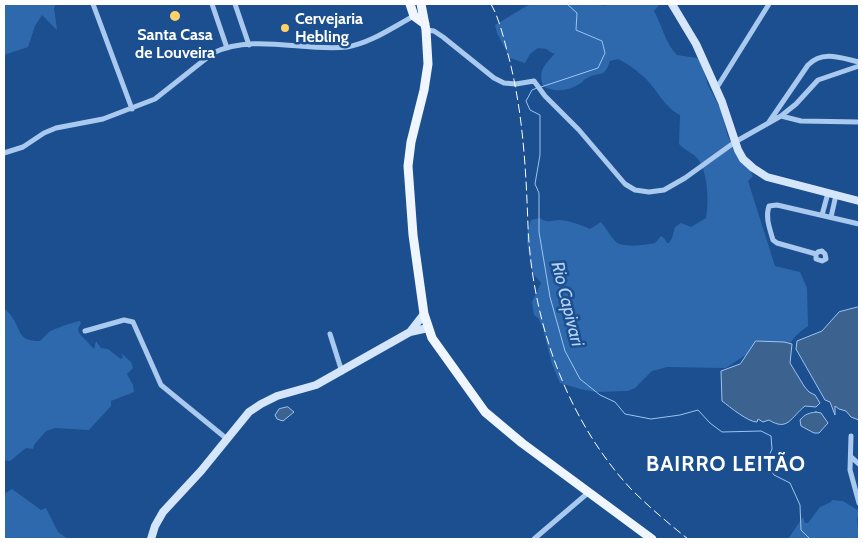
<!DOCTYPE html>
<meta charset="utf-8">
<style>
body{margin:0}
#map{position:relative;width:863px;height:543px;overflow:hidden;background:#1b4f8f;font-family:Cabin,sans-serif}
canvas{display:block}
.frame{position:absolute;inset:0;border:5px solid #fff;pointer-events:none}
</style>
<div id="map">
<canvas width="863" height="543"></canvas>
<div class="frame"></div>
</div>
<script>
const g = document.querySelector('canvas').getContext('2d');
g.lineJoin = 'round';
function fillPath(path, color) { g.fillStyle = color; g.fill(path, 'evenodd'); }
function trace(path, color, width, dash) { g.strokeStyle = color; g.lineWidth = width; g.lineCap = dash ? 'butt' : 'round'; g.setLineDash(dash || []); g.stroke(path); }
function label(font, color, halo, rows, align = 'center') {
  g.font = font + ' Cabin,sans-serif'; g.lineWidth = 5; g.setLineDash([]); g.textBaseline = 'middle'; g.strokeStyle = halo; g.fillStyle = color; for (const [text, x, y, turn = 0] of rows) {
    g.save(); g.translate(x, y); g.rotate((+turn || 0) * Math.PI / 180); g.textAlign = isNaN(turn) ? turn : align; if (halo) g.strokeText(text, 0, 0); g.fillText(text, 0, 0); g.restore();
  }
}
fillPath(new Path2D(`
 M4 4H56L54 8 57 30 42 15 35 26 28 47 4 55Z
 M530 4H600L605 6 607 4H660L654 11C662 25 665 43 677 55L697 58 701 62 708 85 721 110 728 137 737 150 746 161 753 176 748 181 775 266 800 272 807 288 808 326C798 333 791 339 787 350L750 352 726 368 667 367 652 371 635 388 628 391 596 392 580 389 560 383 552 364 543 329 539 319 534 315 532 302 541 283 532 272 527 242V234L531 220 539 218C549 223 548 221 558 220 567 220 582 225 590 229L601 222C606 228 610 236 616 242 623 248 646 245 655 243L661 236 665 239 667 243H669L672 238 675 227 681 223 691 227 706 218C709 203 708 172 698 159 693 153 684 150 679 144L680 115C664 107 657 89 644 77 636 70 627 63 618 59L610 61C604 79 600 71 587 78 584 79 583 82 581 83 569 91 556 93 543 86 538 68 545 66 555 53H552L546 49 538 48 530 54 525 63 510 58 497 33 495 25Z
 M4 308C6 311 10 313 12 317 22 331 17 341 40 341 43 338 46 335 49 332 51 330 76 321 80 321L81 323 78 329 79 333 94 349 96 341 101 348 108 349 121 359 123 357 121 353 131 362 133 368 127 374 133 385 134 392 111 401V406L89 430 55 428 46 431 34 445 33 449 26 448 10 461 4 460Z
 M12 489 41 510 46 508 58 532 68 539H4V494Z
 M832 500 843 501 859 511V515L857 518 859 539H788L803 517 805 523H808L820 507 831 502Z`), '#2e69ad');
const water = new Path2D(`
 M859 307V420L851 417 846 411 839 409 835 406V415L830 402 825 400 796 349 797 341 822 331 839 312Z
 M756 341 784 342 792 344 790 363 804 386 809 392 815 395 820 403 816 407 805 406C791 417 788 432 769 420L763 422 758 419 757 422C748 422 730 407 722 401L721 371 740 364Z
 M288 407 294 412 283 421 277 419 275 415 279 409Z
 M816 412 821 413 828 423 819 433H814L801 426 800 420C805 414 809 413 816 412Z`);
fillPath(water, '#3c6290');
trace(water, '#9cc4f0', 1);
trace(new Path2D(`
 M541 87 598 68 605 53 602 41 576 30 577 13 567 4
 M537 88 532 90 526 101 530 110 540 115V155L535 184 539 193V232L550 297 565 351 580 379 600 395 615 402 625 414 651 419 680 415 698 410 710 423 722 432 761 431 771 436 772 449 766 463 774 475 790 483 800 505 801 530 810 539`), '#9cc4f0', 1);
trace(new Path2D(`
 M93 4 132 109
 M212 4 227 48
 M235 4 249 45
 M426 30 434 31 443 37 494 78 504 83 516 84 534 81 545 96 579 130 625 184 635 190 649 192 664 190 685 178 735 142 781 116 796 104 818 80 859 66
 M716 89 769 4
 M781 116 801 121 859 122
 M769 122 808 65C823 50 841 58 859 62
 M4 153 23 147 44 133 56 128 103 119 155 99 213 53C254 33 304 52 347 47 371 43 393 27 414 16
 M822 215 828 193
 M831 217 836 195
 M816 254V259L822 261 826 259 825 254 822 251 818 252 816 254 777 243 773 240C770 229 765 218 769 206L777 205 859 224
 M85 331 124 320 133 322 161 385 227 439
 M330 334 342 372
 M851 436 850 470 859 503
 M851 457 859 464
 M534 539 589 492`), '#a9c9ee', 5);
trace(new Path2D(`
 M672 4 696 44 722 102 738 150 743 159 753 168 767 177 859 201
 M410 332 424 314
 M151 539 155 526 163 512 201 471 249 412 261 404 277 396 316 385 410 332 428 328`), '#d6e6fa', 8);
trace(new Path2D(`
 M410 4 414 16 425 24
 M421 4 426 30 428 64 424 90 411 142 408 166 413 235 424 314 432 338 485 412 522 443 652 539`), '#f0f6ff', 9);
trace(new Path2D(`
 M491 4C500 20 504 40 509 58 523 113 526 169 528 226 532 320 566 419 631 489 649 507 668 523 688 539`), '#fff', 1, [9, 4]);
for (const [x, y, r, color] of [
 [175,16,6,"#ffd166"],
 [285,28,5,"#ffd166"]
]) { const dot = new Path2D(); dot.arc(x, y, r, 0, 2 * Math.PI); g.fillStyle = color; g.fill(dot); trace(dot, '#1b4f8f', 2); }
label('bold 16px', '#fff', '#1b4f8f', [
 ["Cervejaria",295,19],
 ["Hebling",295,37],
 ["Santa Casa",175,35,"center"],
 ["de Louveira",175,53,"center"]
], 'left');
label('italic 18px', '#b5d3f5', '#1b4f8f', [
 ["Rio Capivari",567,304,76]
]);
g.letterSpacing = '1px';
label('bold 21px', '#fff', '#1b4f8f', [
 ["BAIRRO LEITÃO",726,465]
]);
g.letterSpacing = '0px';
</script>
